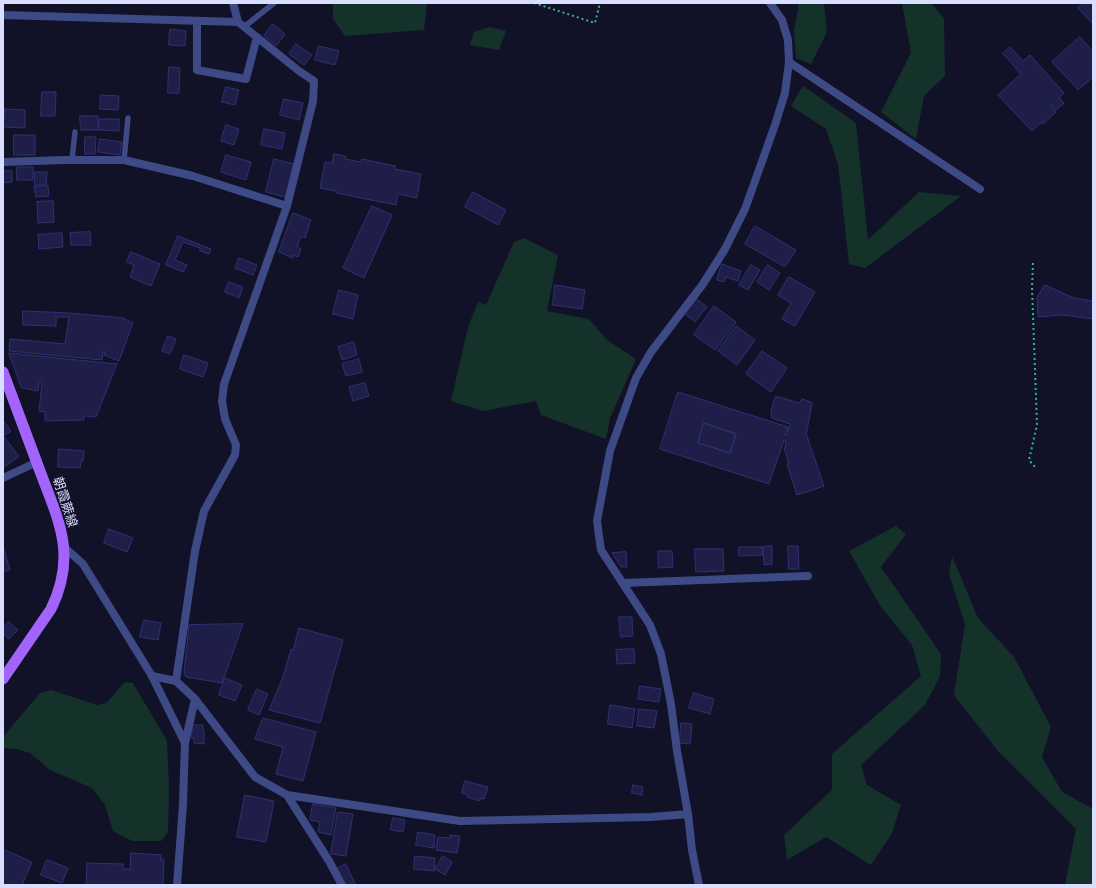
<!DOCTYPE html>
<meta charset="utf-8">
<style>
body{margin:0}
#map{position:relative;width:1096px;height:888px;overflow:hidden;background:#111228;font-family:Lato,sans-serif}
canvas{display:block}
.frame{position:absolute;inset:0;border:4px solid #d9ddfe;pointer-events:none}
</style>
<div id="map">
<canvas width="1096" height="888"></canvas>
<div class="frame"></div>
</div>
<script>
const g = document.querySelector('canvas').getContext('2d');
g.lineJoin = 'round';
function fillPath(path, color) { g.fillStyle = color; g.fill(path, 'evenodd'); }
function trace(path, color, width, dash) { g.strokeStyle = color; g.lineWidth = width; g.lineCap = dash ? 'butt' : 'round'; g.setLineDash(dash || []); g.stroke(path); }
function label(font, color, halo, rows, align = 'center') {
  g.font = font + ' Lato,"Noto Sans JP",sans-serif'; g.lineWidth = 3; g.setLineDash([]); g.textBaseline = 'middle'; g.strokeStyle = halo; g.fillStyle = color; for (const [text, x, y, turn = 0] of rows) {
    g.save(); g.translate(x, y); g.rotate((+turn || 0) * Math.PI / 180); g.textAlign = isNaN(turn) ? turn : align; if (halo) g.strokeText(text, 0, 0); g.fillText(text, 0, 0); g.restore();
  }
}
fillPath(new Path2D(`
 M333 3H427L424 30 345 36 333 19Z
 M799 3H824L827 32 811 64 796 58 794 31Z
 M902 3H931L944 18 945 76 924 96 916 139 881 112 911 53Z
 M490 27 506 31 499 50 470 45 474 32Z
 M803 86 856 123 868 240 919 192 961 196 865 268 849 264 838 164 826 129 791 106Z
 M524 238 558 255 547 311 589 319 607 340 636 359 610 418 606 439 541 415 536 401 483 411 451 401 468 327 478 302 486 305 514 242Z
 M896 526 906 534 881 567 941 654 940 676 925 705 861 765 867 785 901 805 892 833 871 865 826 837 787 860 784 835 832 790V754L921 676 912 645 881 607 849 551Z
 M952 556 978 618 1014 657 1051 727 1042 757 1062 792 1093 809V885H1065L1076 829 997 750 954 695 965 624 949 574Z
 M125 682 133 683 167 741 169 788 168 832 161 841H132L113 831 105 805 92 788 50 770 30 753 17 749 3 748V737L40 693 51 690 97 705 106 703Z`), '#14322a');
const building = new Path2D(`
 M1083 3H1093V24L1078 8Z
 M273 24 285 34 276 46 264 36Z
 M170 29 186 31 185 46 169 45Z
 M1080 37 1093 52V77L1078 90 1052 62Z
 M296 44 312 55 304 65 289 54Z
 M319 46 339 51 335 65 315 60Z
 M1010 47 1023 61 1030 55 1064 93 1059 98 1064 103 1056 110 1051 105 1050 106 1056 112 1043 124 1042 122 1032 131 998 95 1021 74 1003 54Z
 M169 67 180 68 179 93H168Z
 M226 87 239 90 235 105 222 102Z
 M42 92H56L55 116H41Z
 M101 95 119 96 118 110 100 109Z
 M284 99 303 103 299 120 280 115Z
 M5 109 25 110V128L4 127Z
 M80 116H98L99 130H81Z
 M99 119H119V131L99 130Z
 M226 125 239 129 234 145 221 141Z
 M264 129 285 133 282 149 261 145Z
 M14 135H35V155H14Z
 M85 137H96L95 154H85Z
 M100 139 122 142 120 155 98 152Z
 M334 154 346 156 345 159 361 162 362 159 395 166V169L421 174 417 198 398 194 396 205 336 193V191L320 188 325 162 332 163Z
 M226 155 251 162 246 180 221 172Z
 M274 159 294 164 285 197 266 192Z
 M17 167H33V180H17Z
 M3 171H12V182L3 183Z
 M35 172H47L46 185H35Z
 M48 186 49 196 36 197 34 187Z
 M473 192 506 210 498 225 465 207Z
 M53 201 54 222 38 223 37 202Z
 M372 206 392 215 364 278 343 268Z
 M293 213 311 220 305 238 301 236 297 247 301 249 298 257 293 255V258L279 252Z
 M755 226 796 250 785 267 745 244Z
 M90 232 91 245H71L70 233Z
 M62 233 63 247 39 249 38 235Z
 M178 236 211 249 209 254 200 251V248L183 242 175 260 187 265 183 272 166 265Z
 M131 252 160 264 151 286 130 277 134 265 127 262Z
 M239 258 257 265 253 275 235 268Z
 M722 264 741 271 738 281 726 277 724 282 717 280Z
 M751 265 760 270 748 290 739 285Z
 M768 265 780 273 769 290 757 282Z
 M789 277 815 292 795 326 782 319 791 303 778 295Z
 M229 282 243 287 239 298 225 292Z
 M555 285 585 290 582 309 553 305Z
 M1045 285 1074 298 1093 301V319L1062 315 1038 317 1037 298Z
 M339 290 358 295 353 319 333 314Z
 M697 299 707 307 695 322 685 314Z
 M714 306 736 322 715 350 694 335Z
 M23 311 70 313 123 318 133 323 119 361 104 355 105 352H103L102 360 9 351 10 339 65 344 69 317H56V326L23 325Z
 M736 326 755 340 737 365 718 351Z
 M168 336 176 339 170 354 162 351Z
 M354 342 357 355 342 360 338 347Z
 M762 351 787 368 771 392 746 374Z
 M9 353 117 364 96 417 84 416V420L45 421V412L39 411 42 382H39L38 391 22 388Z
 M184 355 208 363 203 377 180 369Z
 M359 359 362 372 346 376 342 364Z
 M365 383 369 396 353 401 349 387Z
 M678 392 788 427 785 435H787L790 424 772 418 771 411 775 397H779L799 403 802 399 811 402 812 404 806 435 807 436 824 486 797 495 787 464 789 463 784 448 786 447 785 440H784L769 484 660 449ZM704 423 736 434 730 453 698 443Z
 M3 421 11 431 3 436Z
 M704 423 736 434 730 453 698 443Z
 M4 437 19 456 3 468V438Z
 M59 449 84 451 83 461H81L80 468 58 467Z
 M109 529 133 538 127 552 104 543Z
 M3 546 10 570 3 572Z
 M772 546V564L764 565 763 547Z
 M788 546H798L799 569H789Z
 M739 547H762L763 555 739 556Z
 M695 549H723L724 571 696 572Z
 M658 551H672L673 567 659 568Z
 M626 552 627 567H621L612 553Z
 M619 617H632L633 636 621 637Z
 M144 620 161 623 158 640 140 637Z
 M9 622 18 630 9 639 3 634V628Z
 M243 624 222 683 186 677 184 672 189 625Z
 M299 628 343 640 320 723 269 710 283 677 291 649 293 650Z
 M634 649 635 663 617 664 616 650Z
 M225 678 242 685 235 701 219 695Z
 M640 686 661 689 659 702 638 699Z
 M257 689 268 694 259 715 248 710Z
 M694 693 714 699 710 714 689 708Z
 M610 705 635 709 632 728 608 724Z
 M639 709 657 711 654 728 637 726Z
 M263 718 316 732 303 781 276 774 283 747 255 739Z
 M681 723 692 724 690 744 680 743Z
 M193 725H203V730L204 731V744L194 743V738H192Z
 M465 781 488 787 484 799 481 798 480 801 467 797 468 795 462 793Z
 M633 785 643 787 642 795 632 793Z
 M245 795 274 801 266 842 237 837Z
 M313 804 336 808 331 835 318 832 320 822 310 820Z
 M338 812 353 814 346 856 331 854Z
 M393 818 405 820 403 832 391 830Z
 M418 832 435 835 434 848 416 845Z
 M450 835 460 836 457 853 436 850 438 837 450 838Z
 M3 849 32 862 22 885H3Z
 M131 853 161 855V860H164L163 885H86L87 863 123 864V869H130Z
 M415 856 435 858 434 871 414 869Z
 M443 856 452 862 445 875 435 869Z
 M47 860 68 868 62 883 41 875Z
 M346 864 355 884 360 885H345L337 869Z`);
fillPath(building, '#1e1e48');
trace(building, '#303173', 1);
trace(new Path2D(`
 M534 3 595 23 600 3
 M1033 263 1032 287 1037 425 1029 460 1035 467`), '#34b693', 2, [2, 3]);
trace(new Path2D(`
 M244 27 274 3
 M72 160 75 132
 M124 160 128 118`), '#3e4a85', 5.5);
trace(new Path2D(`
 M233 3 238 22
 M3 15 238 22 299 71 314 81 313 101 287 206 224 384 222 401 225 419 236 445 235 455 204 511 195 551 176 681 152 676
 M197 21V70L246 79 257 37
 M789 62 980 189
 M3 162 65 160H124L193 176 287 206
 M3 478 37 462
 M623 583 808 576
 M176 681 195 699
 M185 743 195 699 255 777 287 795 460 821 651 817 688 814
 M287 795 329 861 342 885
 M699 885 692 850 688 814 677 751 671 704 661 654 650 625 601 550 597 521 610 451 636 378 651 352 703 284 725 249 745 209 775 125 785 93 789 62 788 40 782 20 770 3`), '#3e4a85', 8);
trace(new Path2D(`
 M64 547 83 564 152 676 185 743 183 804 177 885`), '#3e4a85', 8);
trace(new Path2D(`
 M3 372C14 402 26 433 37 463 56 516 79 552 51 609L3 679`), '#a264fa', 11);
label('13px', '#d9ddfe', '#111228', [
 ["朝霞蕨線",65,502,72]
]);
</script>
